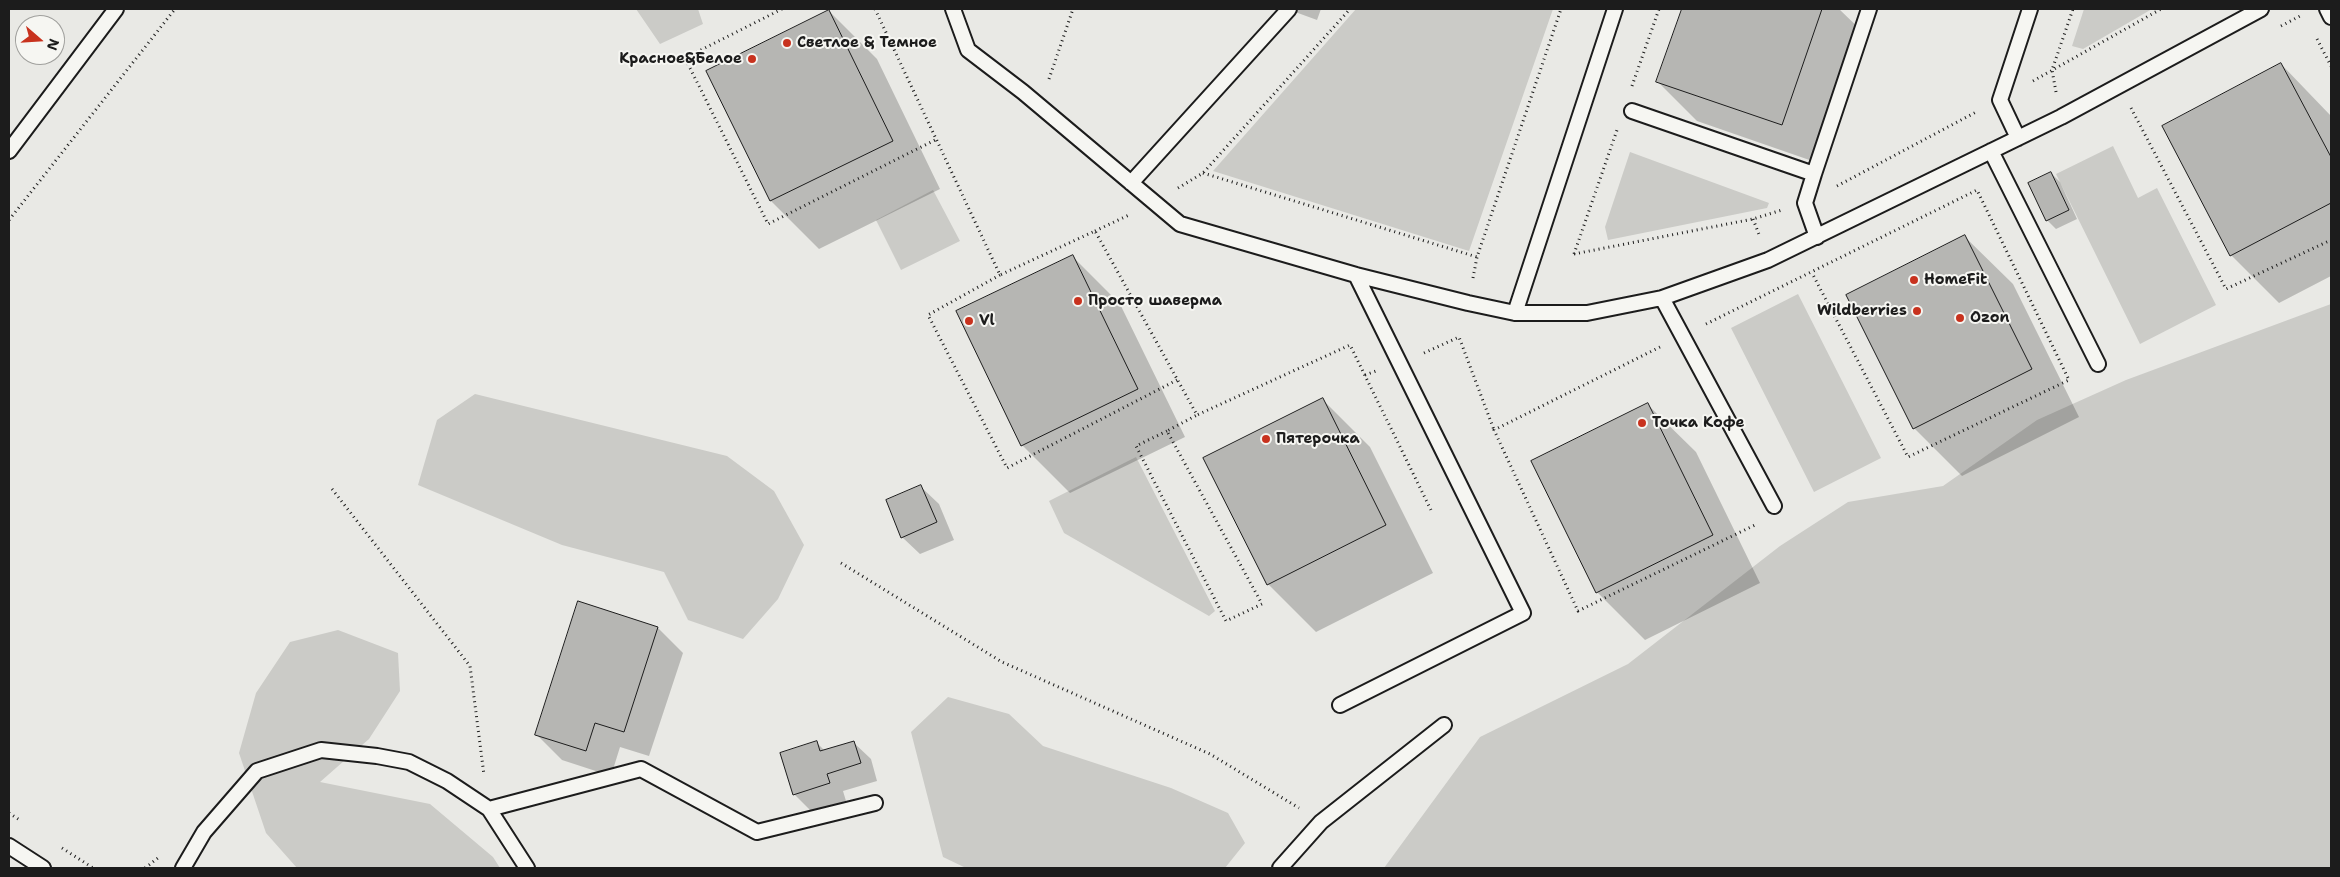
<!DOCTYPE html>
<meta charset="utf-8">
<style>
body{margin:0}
#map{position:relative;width:2340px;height:877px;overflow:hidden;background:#e9e9e5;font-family:"Shantell Sans",sans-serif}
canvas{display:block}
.frame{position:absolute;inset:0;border:10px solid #1c1c1c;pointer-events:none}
.north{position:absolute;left:15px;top:15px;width:50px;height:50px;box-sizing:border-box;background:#f6f6f2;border:1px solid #9f9f9c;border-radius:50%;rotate:109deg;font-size:14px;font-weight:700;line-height:20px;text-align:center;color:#1c1c1c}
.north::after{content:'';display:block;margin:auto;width:18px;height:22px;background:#c8321e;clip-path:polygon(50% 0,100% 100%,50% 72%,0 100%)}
</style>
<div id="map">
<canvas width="2340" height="877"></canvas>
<div class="frame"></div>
<div class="north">N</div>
</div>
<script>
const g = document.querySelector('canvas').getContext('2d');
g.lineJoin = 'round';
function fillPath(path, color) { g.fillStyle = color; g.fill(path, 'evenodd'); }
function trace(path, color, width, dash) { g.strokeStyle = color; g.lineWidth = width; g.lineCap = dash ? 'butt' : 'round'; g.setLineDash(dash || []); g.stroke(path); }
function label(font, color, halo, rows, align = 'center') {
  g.font = font + ' "Shantell Sans",sans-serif'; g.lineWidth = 4; g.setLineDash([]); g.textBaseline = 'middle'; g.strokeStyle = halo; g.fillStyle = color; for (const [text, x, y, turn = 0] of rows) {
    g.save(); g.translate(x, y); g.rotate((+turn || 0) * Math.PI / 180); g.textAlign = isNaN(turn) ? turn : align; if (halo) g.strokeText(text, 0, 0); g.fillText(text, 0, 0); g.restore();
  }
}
fillPath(new Path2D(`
 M636 9H698L703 24 660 44Z
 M1356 9H1553L1469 251 1213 171Z
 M2084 9H2152L2083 49 2072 46Z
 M2113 146 2138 198 2157 188 2216 305 2140 344 2056 174Z
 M1630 152 1769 203 1767 208 1608 240 1605 227Z
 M933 190 960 241 901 270 876 220Z
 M1798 294 1881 458 1814 492 1731 328Z
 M2331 304V868H1384L1480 737 1628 664 1780 546 1848 502 1943 486 2037 420 2126 380Z
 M475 394 727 456 774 491 804 545 778 599 743 639 688 620 664 572 562 545 418 485 437 420Z
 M1136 457 1215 611 1209 616 1064 533 1049 501Z
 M338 630 398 653 400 691 369 739 320 782 430 804 493 857 500 868H297L266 833 239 753 256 693 290 642Z
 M948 697 1009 714 1043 746 1171 788 1228 813 1245 843 1225 868H966L943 857 911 732Z`), '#cbcbc7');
fillPath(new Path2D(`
 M1287 9H1321L1317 20Z
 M1683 9H1839L1866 35 1821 164 1697 121 1658 82Z
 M829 11 877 59 940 189 819 249 771 201 707 71Z
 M2281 64 2331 116V276L2279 303 2232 256 2163 127Z
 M2051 173 2060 182 2077 219 2056 229 2047 220 2030 183Z
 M1965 237 2013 284 2079 417 1962 476 1914 428Z
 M1072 256 1120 304 1185 437 1070 493 1022 445Z
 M1322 399 1370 447 1433 573 1316 632 1268 584Z
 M1648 405 1696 452 1760 583 1645 640 1597 592Z
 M921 487 939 504 954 540 920 554 902 537Z
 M579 603 658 628 683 653 649 756 620 747 611 776 562 760 537 735Z
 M853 742 871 759 877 781 843 791 846 801 812 812 794 794 817 743 825 751Z`), '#0003');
const building = new Path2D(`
 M1682 9H1822L1782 125 1656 82Z
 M829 10 893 141 770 201 706 71Z
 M2281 63 2331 157V203L2230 256 2162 126Z
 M2051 172 2069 210 2046 221 2028 183Z
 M1965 235 2032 369 1913 429 1846 295Z
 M1073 255 1138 389 1021 446 956 311Z
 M1323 398 1386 525 1267 585 1203 458Z
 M1648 403 1713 535 1596 593 1531 461Z
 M921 485 937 522 901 538 886 500Z
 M578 601 658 627 624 732 595 723 586 751 535 735Z
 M817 741 820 751 854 741 861 763 827 774 830 783 793 795 780 753Z`);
fillPath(building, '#b6b6b3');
trace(building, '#1c1c1c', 1);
const lane = new Path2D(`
 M953 9 968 50 1023 92 1180 224 1356 275 1468 303 1515 313H1587L1662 298 1768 260 2061 117 2261 9
 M2327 9 2331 17
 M1632 111 1814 174 1869 9
 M2018 138 2000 100 2030 9
 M9 151 116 9
 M1991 151 2098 364
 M1814 174 1805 203 1817 237
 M1131 183 1289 9
 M1662 298 1774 506
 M1515 313 1615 9
 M1340 705 1523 613 1356 275
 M489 809 641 769 757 832 875 803
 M9 846 43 868
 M183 868 204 832 257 771 321 750 377 756 409 762 447 781 489 809 527 868
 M1280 868 1321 822 1444 725`);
trace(lane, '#1c1c1c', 18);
trace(new Path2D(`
 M782 9 685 58 768 224 937 139
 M875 9 1000 275 1095 231 1197 415 1350 345 1432 512
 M2281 26 2302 15
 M2317 39 2331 66
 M1049 79 1073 9
 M2033 81 2161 9
 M1632 86 1659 9
 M2056 92 2052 70 2073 9
 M2131 108 2226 289 2331 240
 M1203 173 1477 257 1561 9
 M1837 186 1978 111
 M1178 188 1203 173 1350 9
 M1753 219 1760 237
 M9 220 175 9
 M1095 231 1129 215
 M1574 254 1753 219 1782 210
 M1574 254 1617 130
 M1000 275 928 315 1007 468 1177 380
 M1473 278 1477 257
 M1706 324 1977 190 2069 380 1908 457 1812 273
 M1660 347 1494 430 1578 611 1755 525
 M1424 353 1459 337 1494 430
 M1365 375 1376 371
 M1167 431 1136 446 1226 621 1262 604 1167 431 1197 415
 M332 489 470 666 484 775
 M841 563 1002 662 1210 754 1299 808
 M9 813 21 821
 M62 848 93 868
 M145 868 158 858`), '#1c1c1c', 3, [1, 4]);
trace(lane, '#f6f6f2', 14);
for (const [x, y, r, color] of [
 [787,43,5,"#c8321e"],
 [752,59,5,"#c8321e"],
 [1914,280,5,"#c8321e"],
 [1078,301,5,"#c8321e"],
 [1917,311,5,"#c8321e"],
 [1960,318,5,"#c8321e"],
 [969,321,5,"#c8321e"],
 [1642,423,5,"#c8321e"],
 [1266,439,5,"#c8321e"]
]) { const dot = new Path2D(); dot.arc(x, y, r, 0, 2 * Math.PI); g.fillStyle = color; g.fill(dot); trace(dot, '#f6f6f2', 2); }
label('bold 15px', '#1c1c1c', '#f6f6f2', [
 ["Светлое & Темное",797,43],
 ["Красное&Белое",742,59,"right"],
 ["HomeFit",1924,280],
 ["Просто шаверма",1088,301],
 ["Wildberries",1907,311,"right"],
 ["Ozon",1970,318],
 ["Vl",979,321],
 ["Точка Кофе",1652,423],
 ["Пятерочка",1276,439]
], 'left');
</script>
